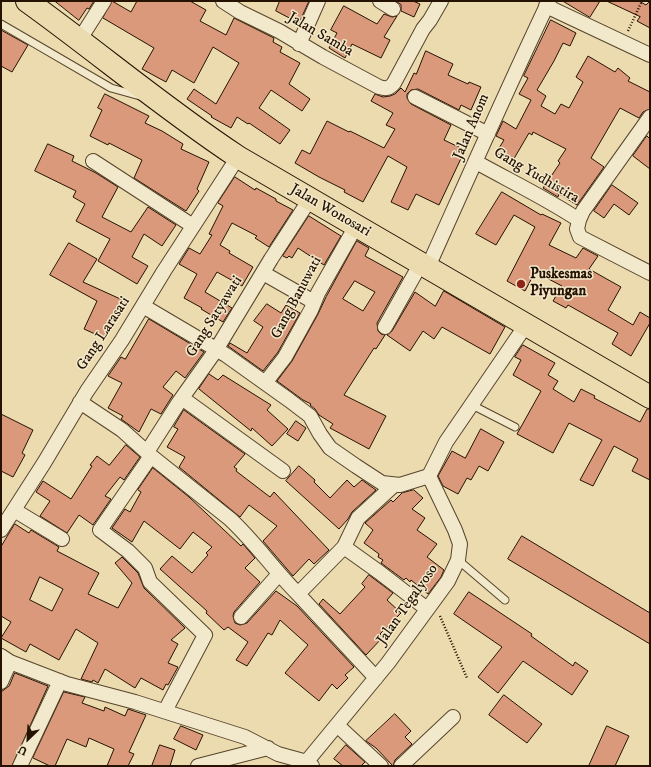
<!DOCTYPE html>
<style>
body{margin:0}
#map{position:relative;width:651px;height:767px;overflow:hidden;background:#ebdbaf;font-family:"IM FELL DW Pica",serif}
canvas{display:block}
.frame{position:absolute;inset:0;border:2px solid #251201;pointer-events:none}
.north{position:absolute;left:8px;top:719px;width:40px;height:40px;-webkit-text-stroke:3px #f2e8cb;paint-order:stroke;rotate:205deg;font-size:11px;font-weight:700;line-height:16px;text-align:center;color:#251201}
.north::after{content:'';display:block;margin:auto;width:14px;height:18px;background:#251201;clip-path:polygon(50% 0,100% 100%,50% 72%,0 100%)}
</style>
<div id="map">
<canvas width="651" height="767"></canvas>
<div class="frame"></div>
<div class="north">U</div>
</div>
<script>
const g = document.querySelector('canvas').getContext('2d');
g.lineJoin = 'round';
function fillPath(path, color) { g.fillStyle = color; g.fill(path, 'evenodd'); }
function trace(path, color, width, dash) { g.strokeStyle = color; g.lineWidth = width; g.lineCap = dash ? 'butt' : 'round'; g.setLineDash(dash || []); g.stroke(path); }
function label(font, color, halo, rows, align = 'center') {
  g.font = font + ' "IM FELL DW Pica",serif'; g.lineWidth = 3; g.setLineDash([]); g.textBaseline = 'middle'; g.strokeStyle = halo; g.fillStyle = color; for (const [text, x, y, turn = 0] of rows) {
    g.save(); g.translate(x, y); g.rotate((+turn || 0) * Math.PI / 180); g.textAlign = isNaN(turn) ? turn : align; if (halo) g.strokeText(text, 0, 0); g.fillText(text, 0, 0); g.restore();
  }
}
const building = new Path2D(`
 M55 1H94L89 9 87 8 79 20Z
 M112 1 131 12 137 1H190L206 10 200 21 226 35 234 18 274 38 273 42 282 47 280 52 300 63 289 84 310 99 302 111 271 90 259 108 290 130 280 144 249 123 248 124 237 117 231 128 211 117 212 116 187 99 194 89 216 104 239 63 213 47 194 83 172 70 166 82 142 69 154 48 103 18Z
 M280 1H309L299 23 276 11Z
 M396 1H413L420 4 414 17 401 11V5Z
 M563 1H600L590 17Z
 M607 1H639L646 5 650 1V28L637 21 640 17Z
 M344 6 377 24 384 14 392 17 397 16 384 37 390 40 381 58 352 44 345 58 329 48 337 33 331 30Z
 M551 20 576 33 570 46 563 43 554 61 537 90 546 96 541 106 555 114 561 104 569 108 583 82 576 77 588 56 615 72 618 68 630 78 628 81 650 92V109L643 112 639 118 620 108 591 158 604 167 577 205 559 194 558 197 543 188 560 163 558 161 566 149 533 132 532 135 529 133 512 162 496 153 504 140 496 136 503 121 516 129 531 100 519 94 528 78 524 76Z
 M1 30 28 45 12 72 1 66Z
 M426 51 453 64 448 75 468 84 469 82 481 87 471 110 461 105 459 110 418 89 411 90 407 94V98L411 104 451 125 444 140 465 150 439 205 416 194 408 210 391 202 407 167 388 156 363 202 344 192 345 190 319 177 295 163 302 150 310 154 327 121 349 132 350 131 384 148 395 129 386 125 393 113 371 101 375 94 383 97 390 96 395 94 401 88 405 92 414 73 416 74Z
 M105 94 149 116 145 123 162 131 183 144 181 149 209 162 197 189 199 191 186 211 134 178 142 160 109 143 108 145 90 136 102 110 98 108Z
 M647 136 650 139V169L633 156Z
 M48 144 74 156 72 161 96 173 118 187 102 217 131 232 148 207 176 225 162 246 144 234 132 257 148 266 137 284 98 261 110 239 76 221 85 204 73 197 76 191 35 171Z
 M235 177 255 190 256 188 276 199V201L293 210 269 247 255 238 257 236 232 223 220 245 230 251 229 253 253 267 242 286 217 272 205 292 232 308 223 322 201 309 202 308 184 298 197 274 179 264 189 248 200 254 212 235 209 234 223 206 218 203Z
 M612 185 638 203 629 215 614 204 604 218 594 211Z
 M502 192 541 215 542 214 561 223 549 245 576 258 583 248 598 256 589 269 621 287 608 310 633 325 640 312 650 318V323L631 356 612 344 618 333 568 305 566 308 553 301 562 286 535 272 525 291 507 281 535 227 514 215 496 245 476 234Z
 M309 216 341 236 324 265 298 248 292 258 289 256 287 258 283 256Z
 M357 241 369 248 365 256 403 277 377 323 378 331 381 334 385 335 376 349 374 348 344 395 386 416 369 449 330 428 333 424 319 415 315 409 310 405 311 404 303 400 277 381 292 361 318 314 326 297ZM355 281 375 292 363 311 343 299Z
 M69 243 97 259 83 282 127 302 122 312 117 310 104 338 84 329 97 301 50 275Z
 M444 291 505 327 490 354 442 327 434 339 423 331 410 351 387 335 392 331 415 292 435 306Z
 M267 304 281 313 286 305 300 313 278 352 263 371 228 346 230 343 247 353 263 327 254 321Z
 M149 319 204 352 185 378 176 371 163 387 173 395 161 414 151 409 139 432 121 419 123 416 108 408 122 383 108 376 121 357 125 359Z
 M523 345 555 363 548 375 558 381 553 389 574 402 581 389 595 396 594 398 640 422 647 409H650V480L632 471 638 459 614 446 593 486 580 480 602 440 569 423 553 453 517 434 541 391 513 375 521 360 515 357Z
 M209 374 218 380 223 375 271 405 267 410 288 429 272 446 252 428 251 431 199 389Z
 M184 410 245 454 234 467 237 469 236 471 270 497 274 492 329 550 314 564 309 559 293 576 263 541 277 526 249 505 240 517 179 467 185 457 167 447 178 429 174 427Z
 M1 414 33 430 22 453 25 455 13 477 1 471Z
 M296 421 306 428 298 441 287 434Z
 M481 429 504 442 488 471 479 466 471 480 467 478 458 494 443 486 438 476 452 451 465 458Z
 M126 445 140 457 124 480 120 477 105 496 111 499 93 525 79 515 67 533 40 516 50 501 36 492 43 481 71 499 92 466 90 465 97 456 109 465Z
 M299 466 315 480 314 482 330 498 347 480 354 487 362 480 376 490 352 512 348 519 339 529 286 481Z
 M153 468 189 497 241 546 243 544 255 558 245 568 260 582 234 612 233 616 235 623 240 625 247 623 276 591 297 606 354 667 345 675 348 678 337 689 332 684 319 701 285 673 308 645 280 620 272 635 268 633 247 666 236 660 248 642 228 627 224 630 206 613 207 611 160 569 172 556 192 573 208 555 206 553 212 547 193 532 180 549 144 521 132 542 112 528 125 509 130 512 141 492 138 490Z
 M414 490 423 498 412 509 425 518 417 530 437 544 427 557 444 570 441 577 428 594 411 580 410 582 406 578 404 580 381 563 383 560 378 557 379 554 364 543 373 530 365 523 391 500 393 502 402 493Z
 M15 524 29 533 31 530 59 547 57 551 99 573 88 594 118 608 132 583 115 563 122 557 138 573 144 588 185 628 171 640 178 644 168 663 178 667 168 685 166 684 163 690 141 678 135 688 105 669 98 683 93 680 92 682 81 679 98 643 76 629 59 660 30 644 26 652 1 638 11 622 1 616V547ZM40 577 63 589 52 611 30 600Z
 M522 536 650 613V644L508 559Z
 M369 575 393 593 387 600 401 613 380 634 383 637 366 655 319 604 323 599 340 614 365 587 362 584Z
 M469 592 532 634 531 636 573 666 575 662 588 671 572 695 523 661 498 693 478 677 502 647 454 614Z
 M15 673 48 686 12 766H1V692L9 686Z
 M64 692 85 697 82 703 104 711 105 707 125 716 128 709 146 715 129 752 134 754 128 766H107L114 749 89 738 86 747 67 739 55 766H50L33 758Z
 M504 695 542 724 527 743 489 715Z
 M395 714 411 731 405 737 412 744 395 760 393 766 376 748 366 741Z
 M181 726 203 735 196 750 174 739Z
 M607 726 629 736 615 766H589Z
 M160 745 175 750 170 766H152Z
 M346 745 365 762 361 766H343L334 759Z`);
fillPath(building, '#d9997a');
trace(building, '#251201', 1);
const lane = new Path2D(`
 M1 24 111 88 140 96
 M472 405 515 427
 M458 560 505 600`);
const street = new Path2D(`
 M223 1 240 12 279 31 323 57 379 87C386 89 389 89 394 83L423 29 430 20 441 1
 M380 1 393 9
 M546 6 650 55
 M80 39 104 1
 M299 44 318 1
 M415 97 488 134
 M93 161 193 226
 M476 162C510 181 546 198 579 220L577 229 580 237 650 273
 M579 220 583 211 650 117
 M428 267C468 178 507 89 549 1
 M263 273 314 302
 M143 306 226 355 289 400 310 416 320 434 330 448 356 466 382 483 400 485 429 476
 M385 327 421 263
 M265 383 285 357 311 310 318 293 356 226
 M182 398 283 471
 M80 402 122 430 151 456 230 519C255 542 274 570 298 594
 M147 452 179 402 216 350 271 259 310 199
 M151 456 100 530 128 551 145 568 150 582 205 635 165 711
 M14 510 62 539
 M1 530 44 463 87 391 122 340 164 271 238 157
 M344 547 379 572 427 609
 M241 617 279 574
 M1 656 10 662 67 684 135 702 245 737 278 754 307 762 312 766
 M376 678 298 594 344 547 358 518 394 485
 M1 682 10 662
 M337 725 381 766
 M20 766 60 681
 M198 766 268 748
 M303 766 388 663 448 581 458 560 460 544 455 530 429 476 446 442 526 325
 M401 766 453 717`);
const highway = new Path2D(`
 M27 1C98 52 165 109 238 157L650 397`);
trace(lane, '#56442c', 9);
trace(street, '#56442c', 16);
trace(highway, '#251201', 24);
trace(new Path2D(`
 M628 31 642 1
 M440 616 467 678`), '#251201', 2.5, [1, 2]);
trace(lane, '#f2e8cb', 7);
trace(street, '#f2e8cb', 14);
trace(highway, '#ebdbaf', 22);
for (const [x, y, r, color] of [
 [521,284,5,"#8f2418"]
]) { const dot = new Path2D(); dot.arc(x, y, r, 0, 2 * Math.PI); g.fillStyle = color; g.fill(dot); trace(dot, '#f2e8cb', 1.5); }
label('15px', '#251201', '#f2e8cb', [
 ["Jalan Samba",320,35,30],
 ["Jalan Anom",472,127,-67],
 ["Gang Yudhistira",536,176,30],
 ["Jalan Wonosari",330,211,30],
 ["Gang Banuwati",297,298,-62],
 ["Gang Satyawati",215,317,-58],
 ["Gang Larasati",104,334,-57],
 ["Jalan Tegalyoso",408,605,-55]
]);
label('bold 15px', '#251201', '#f2e8cb', [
 ["Puskesmas",530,275],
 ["Piyungan",530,292]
], 'left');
</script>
